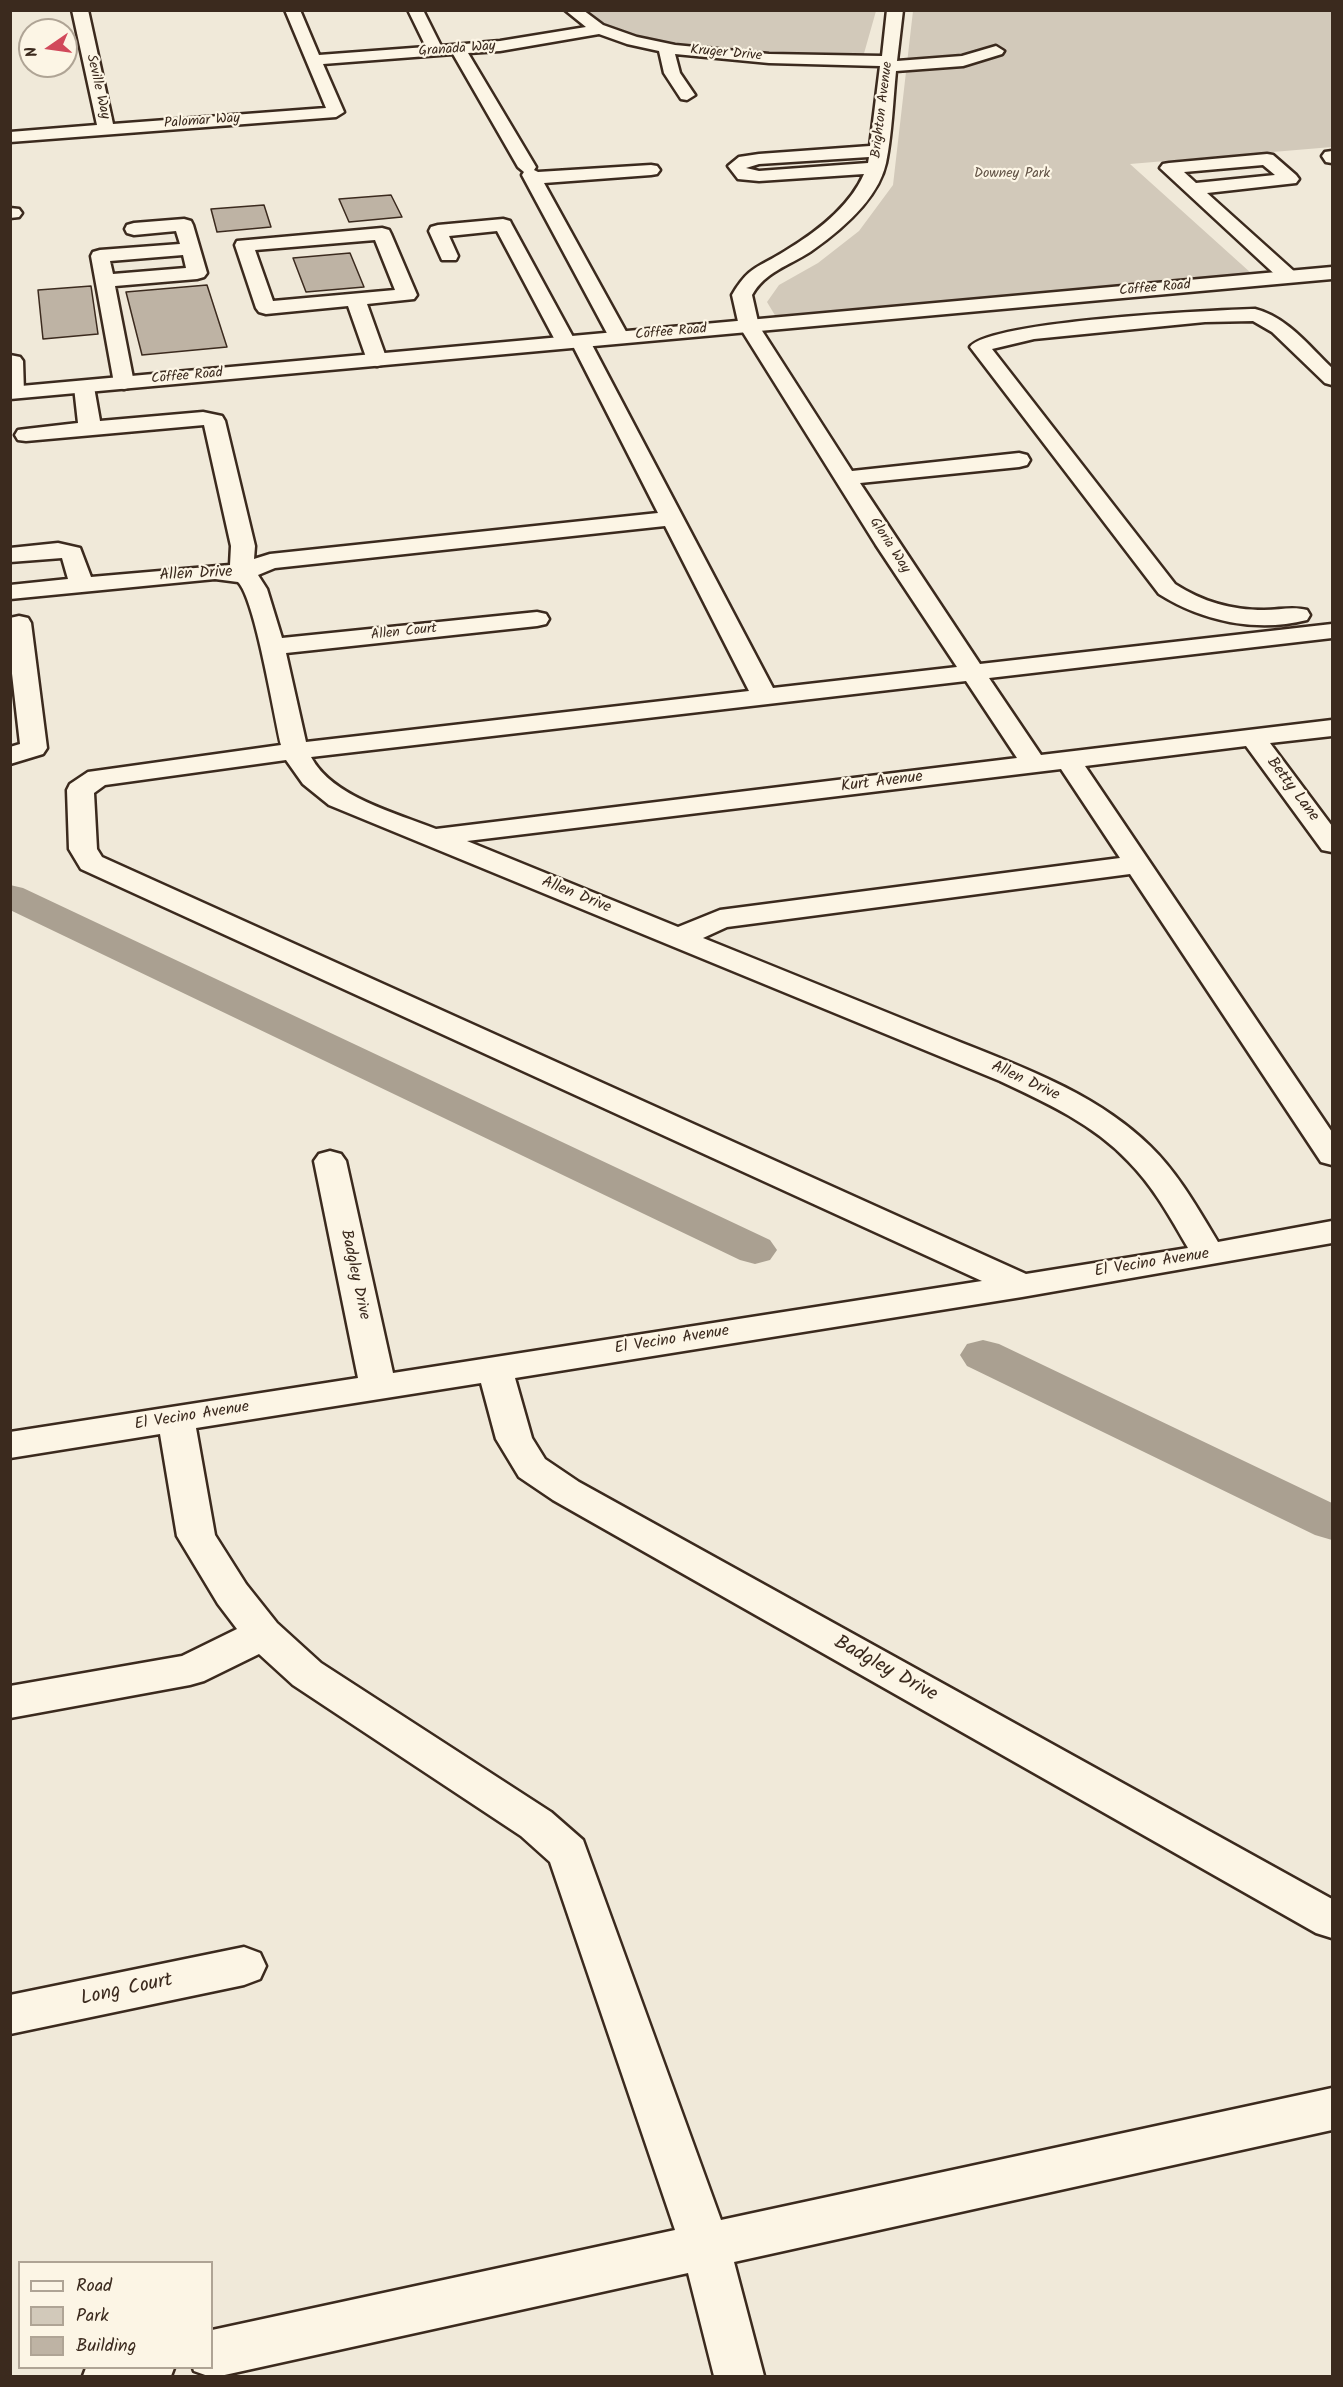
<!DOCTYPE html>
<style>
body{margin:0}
#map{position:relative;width:1343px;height:2387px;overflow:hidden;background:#f0e9d9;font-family:Kalam,sans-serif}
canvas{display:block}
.frame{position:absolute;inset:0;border:12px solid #3b2a1e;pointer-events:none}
.legend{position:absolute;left:18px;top:2261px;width:195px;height:108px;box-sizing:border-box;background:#fcf5e5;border:2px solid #afa495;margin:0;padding:8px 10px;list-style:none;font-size:18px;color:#3b2a1e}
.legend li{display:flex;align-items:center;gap:12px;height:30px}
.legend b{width:30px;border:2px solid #afa495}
.north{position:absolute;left:18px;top:18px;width:60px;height:60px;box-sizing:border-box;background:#fcf5e5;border:2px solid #afa495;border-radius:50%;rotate:257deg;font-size:16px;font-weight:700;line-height:24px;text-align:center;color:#3b2a1e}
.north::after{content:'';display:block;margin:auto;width:21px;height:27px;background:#d1495b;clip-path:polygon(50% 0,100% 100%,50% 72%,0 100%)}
</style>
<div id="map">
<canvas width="1343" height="2387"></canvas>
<div class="frame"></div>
<ul class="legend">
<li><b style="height:8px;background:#fcf5e5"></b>Road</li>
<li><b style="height:16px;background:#d2c9ba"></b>Park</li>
<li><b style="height:16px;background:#beb3a4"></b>Building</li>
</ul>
<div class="north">N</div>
</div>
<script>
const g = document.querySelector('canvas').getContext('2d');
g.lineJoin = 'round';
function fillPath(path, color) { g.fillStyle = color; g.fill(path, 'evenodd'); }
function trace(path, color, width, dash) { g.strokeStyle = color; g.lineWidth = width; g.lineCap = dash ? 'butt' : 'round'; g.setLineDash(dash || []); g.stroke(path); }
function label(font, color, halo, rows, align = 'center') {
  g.font = font + ' Kalam,sans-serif'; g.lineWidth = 4.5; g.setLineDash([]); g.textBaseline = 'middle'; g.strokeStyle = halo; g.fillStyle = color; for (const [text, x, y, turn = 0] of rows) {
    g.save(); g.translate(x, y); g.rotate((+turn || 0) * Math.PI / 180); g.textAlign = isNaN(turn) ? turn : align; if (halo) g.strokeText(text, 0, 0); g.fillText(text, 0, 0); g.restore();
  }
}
fillPath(new Path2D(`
 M587 11H876L863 57C779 55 656 66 587 11Z
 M913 11H1332V147L1130 164 1251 273 776 317 767 302 779 285 818 263 859 231 893 185Z`), '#d2c9ba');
fillPath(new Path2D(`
 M10 885 23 888 770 1240 777 1250 770 1260 755 1264 740 1260 10 910Z
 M983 1340 999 1344 1332 1503V1540L1315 1535 967 1366 960 1355 967 1344Z`), '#aaa091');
const building = new Path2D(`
 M391 195 402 217 349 222 339 199Z
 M264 205 271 227 217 232 211 209Z
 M350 253 364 287 306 292 293 258Z
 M207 285 227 347 142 355 126 292Z
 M91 286 98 334 43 339 38 290Z`);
fillPath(building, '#beb3a4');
trace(building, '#3b2a1e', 1.5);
const minor = new Path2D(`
 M72 10H88L113 124 326 108 285 10H300L319 55 426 47 408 10H423L441 46 500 41 586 27 565 10H583L603 25 637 37 675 45 769 54 882 56 887 10H903L897 61 962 56 996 46 1004 51 1002 54 963 66 896 71C893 101 892 134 886 163 878 200 840 231 810 252 788 266 765 272 752 295L759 326 852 471 1019 453 1027 455 1030 460 1027 465 1019 467 860 483 980 664 1332 624V638L989 678 1041 755 1332 720V736L1270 743 1332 826V852L1322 850 1246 746 1085 766 1332 1132V1165L1321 1162 1130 874 727 927 703 938C780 969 857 1000 935 1032 1008 1062 1092 1089 1150 1146 1178 1173 1198 1209 1218 1242L1332 1221V1243L1022 1297 515 1378 532 1438 545 1459 579 1482 1332 1899V1938L1316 1933 553 1500 519 1477 496 1439 481 1383 196 1428 215 1535 246 1584 277 1623 321 1663 551 1812 583 1840 721 2220 1332 2088V2130L734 2262 764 2376H714L688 2273 220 2376H208L194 2371 193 2368H212V2330L675 2230 550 1862 521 1836 293 1685 259 1654 204 1681 190 1685 10 1718V1686L182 1656 237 1629 218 1604 177 1536 160 1434 10 1458V1432L358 1378 314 1161 319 1154 330 1151 341 1154 346 1161 393 1373 982 1281 81 869 69 849 67 790 70 784 88 772 281 745C274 716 255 598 238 582L215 579 10 599V585L68 579 62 558 10 562V548L58 543 80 548 91 577 230 565 231 546 204 425 26 441 18 440 15 435 18 430 26 429 78 423 74 387 77 383 84 381 91 383 94 387 100 421 203 412 222 416 225 421 255 546 254 559 270 554 658 513 573 346H559L556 342 497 231 449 236 458 256 456 260H442L429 231 431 227 438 225 503 219 510 221 512 225 573 337H587L590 341 773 688 957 667 876 545 739 326 732 295C749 266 758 268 785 251 815 233 849 208 864 174L759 181 738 179 728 166 739 157 759 154 870 146 880 66 769 63 675 54 680 73 695 95 687 100 681 99 664 73 659 51 627 44 599 34 500 51 468 53 536 167 534 170 538 172 651 165 657 166 660 170 657 174 651 175 544 183 629 337 626 341H612L609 337 522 175 524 172 518 167 453 54 323 64 344 112 336 117 10 142V132L97 125ZM869 157 868 163 759 171 746 168 759 164ZM665 526 749 691 306 742 286 653 537 626 546 624 549 619 546 614 537 612 282 638 267 589 258 575 275 568ZM966 681 1017 758 436 829C396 813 332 797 311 757ZM286 760 303 784 329 805 1000 1081C1045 1102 1093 1124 1128 1161 1153 1186 1170 1217 1188 1248L1026 1274 102 857 97 849 94 793 105 785ZM1061 769 1120 858 720 910 678 927 467 841Z
 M1332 151V163L1326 162 1322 156 1325 152Z
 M1267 154 1273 155 1296 175 1299 179 1296 183 1207 193 1296 273 1299 277 1296 281H1282L1160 168 1163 164 1169 163ZM1263 165 1275 175 1196 183 1184 172Z
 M10 208 19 209 22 213 19 217 10 218Z
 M184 219 191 221 193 225 207 273 204 277 197 279 115 286 134 383 131 387 124 389 117 387 114 383 91 256 93 252 100 250 180 244 176 231 134 235 127 233 125 229 127 225 134 223ZM183 255 186 268 113 274 110 261Z
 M382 228 389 230 391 234 417 295 414 299 367 304 387 360 384 364 377 366 370 364 367 360 348 306 266 314 259 312 256 308 235 245 237 241ZM375 240 395 290 273 301 255 250Z
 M1255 309C1287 317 1309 346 1332 368V385L1325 383 1272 332 1253 321 1205 322 1034 339 992 349 1175 584C1203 602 1231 610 1264 610 1279 610 1293 606 1307 610L1310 615 1307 620C1256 633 1202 621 1159 594L970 347C988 321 1214 310 1255 309Z
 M10 355 20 357 23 361 24 393 21 397 10 398Z
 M19 616 28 618 31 623 47 748 43 754 10 764V747L20 744 10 656V618Z
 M244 1947 260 1953 266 1966 260 1979 244 1985 10 2034V1995Z
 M86 2368H174L171 2376H83Z`);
const major = new Path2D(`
 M1332 267V279L10 399V387Z`);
trace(minor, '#3b2a1e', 5);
trace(major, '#3b2a1e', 5);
fillPath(minor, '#fcf5e5');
fillPath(major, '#fcf5e5');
label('14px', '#3b2a1e', '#fcf5e5', [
 ["Granada Way",457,50,-4],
 ["Kruger Drive",726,54,5],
 ["Seville Way",97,87,77],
 ["Brighton Avenue",883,110,-83],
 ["Palomar Way",202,122,-4],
 ["Coffee Road",1155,289,-5],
 ["Coffee Road",671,333,-5],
 ["Coffee Road",187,377,-5],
 ["Gloria Way",889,546,57],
 ["Allen Court",404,633,-6]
]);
label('14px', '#615245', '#fcf5e5', [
 ["Downey Park",1012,175]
]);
label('16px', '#3b2a1e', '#fcf5e5', [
 ["Allen Drive",196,575,-3],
 ["Kurt Avenue",882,783,-7],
 ["Betty Lane",1292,790,53],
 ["Allen Drive",576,896,22],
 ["Allen Drive",1025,1082,25],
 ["El Vecino Avenue",1152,1264,-9],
 ["Badgley Drive",354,1275,78],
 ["El Vecino Avenue",672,1341,-9],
 ["El Vecino Avenue",192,1417,-9]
]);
label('20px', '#3b2a1e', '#fcf5e5', [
 ["Badgley Drive",885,1670,29],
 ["Long Court",127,1991,-12]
]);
</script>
